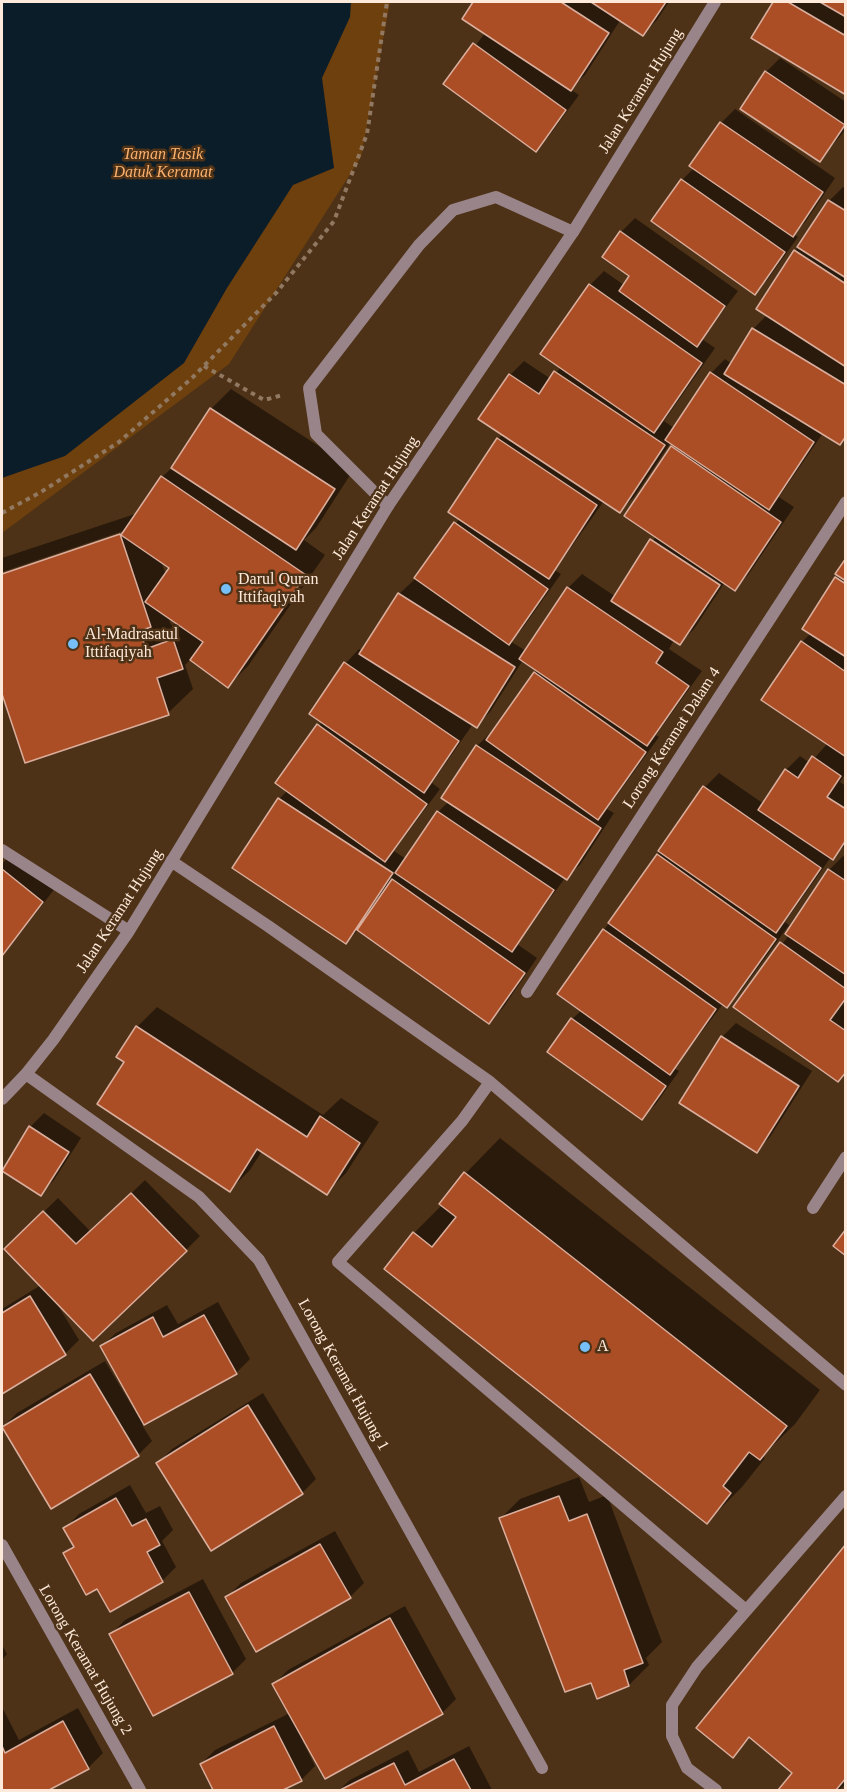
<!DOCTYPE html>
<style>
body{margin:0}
#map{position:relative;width:847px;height:1792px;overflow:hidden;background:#4e3217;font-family:"Times New Roman",serif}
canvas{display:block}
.frame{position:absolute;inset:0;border:3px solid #fdeadb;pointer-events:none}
</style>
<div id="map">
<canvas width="847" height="1792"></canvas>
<div class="frame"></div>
</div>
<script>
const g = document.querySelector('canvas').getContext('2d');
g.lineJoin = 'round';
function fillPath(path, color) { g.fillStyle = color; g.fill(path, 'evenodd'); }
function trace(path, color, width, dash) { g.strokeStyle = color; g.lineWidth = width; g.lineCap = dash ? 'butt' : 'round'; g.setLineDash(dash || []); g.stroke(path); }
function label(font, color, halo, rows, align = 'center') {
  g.font = font + ' "Times New Roman",serif'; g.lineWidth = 5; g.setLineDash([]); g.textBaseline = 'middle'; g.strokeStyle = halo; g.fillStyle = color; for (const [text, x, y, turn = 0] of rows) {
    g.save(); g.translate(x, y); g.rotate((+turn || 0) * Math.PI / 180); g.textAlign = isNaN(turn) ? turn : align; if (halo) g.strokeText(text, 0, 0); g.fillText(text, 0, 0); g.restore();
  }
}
fillPath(new Path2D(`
 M2 2H390L361 157 229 364 2 533Z`), '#6e400d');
fillPath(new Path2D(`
 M2 2H351L350 17 322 78 334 168 293 185 227 288 184 363 65 456 2 478Z`), '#0c1d2a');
fillPath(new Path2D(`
 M475 2H669L657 20 643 34 621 19 585 75 570 89 579 95 549 136 535 150 445 84 486 32 464 18Z
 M775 2H846V93L753 37Z
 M780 58 846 102V129L820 160 742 108 766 72Z
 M735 109 835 178 806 221 794 234 798 237 768 279 754 293 653 221 682 180 694 168 721 123Z
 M843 187 846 188V437L840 443 823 433 779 497 794 507 748 575 734 589 725 582 694 629 680 643 674 640 669 649 702 671 656 735 659 737 607 809 614 813 580 865 565 878 517 944 537 958 503 1008 489 1022 358 930 346 942 234 867 279 799 288 790 322 721 311 714 346 663 359 649 363 651 399 594 414 580 460 518 498 439 503 434 510 375 524 361 551 379 561 367 542 354 590 285 604 271 624 285 631 276 604 256 621 232 635 218 738 291 702 339 715 348 664 421 674 428 711 373 725 359 732 364 753 329 767 315 795 251 829 201ZM671 442 675 445 656 536 616 597 582 574 568 588 526 651 510 641 522 629 561 574 555 570 604 501 620 511 634 497ZM523 660 538 670 493 733 491 732 477 746 449 801 438 812 406 859 394 851 440 789 432 783 473 724 476 726 490 712Z
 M231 389 354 469 316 528 304 540 325 555 248 666 228 686 191 659 185 665 193 689 168 713 26 761 2 690V575L127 533 126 530 2 572V558L138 513 162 477 177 463 211 409ZM161 561 171 568 166 575ZM168 616 178 623 171 625Z
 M846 561V773L840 782 846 786V845L831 857 785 922 789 925 740 992 726 1006 723 1004 674 1068 679 1071 656 1104 642 1118 572 1019 582 1010 604 930 705 787 719 773 764 804 786 770 800 756 810 763 828 743 802 642 811 633Z
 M12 853 56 887 2 957V864Z
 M843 856 846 858V1001L843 1005 846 1007V1072L736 1007 789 935 829 870Z
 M157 1007 323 1115 341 1098 379 1122 346 1173 326 1193 262 1151 250 1170 230 1190 126 1062 137 1027Z
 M736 1023 812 1071 770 1137 756 1151 722 1037Z
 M44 1113 81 1138 54 1180 40 1194 3 1170 30 1127Z
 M500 1138 820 1390 795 1424 762 1456 765 1458 742 1487 707 1522 414 1233 442 1205 466 1173Z
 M145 1180 200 1236 186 1250 56 1302 79 1340 65 1354 2 1392V1309L41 1285 20 1235 58 1198 91 1232Z
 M218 1302 250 1359 236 1373 142 1425 152 1441 138 1455 3 1427 17 1413 105 1361 139 1418 141 1417 102 1346 116 1333 167 1305 178 1324Z
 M263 1393 316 1479 302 1493 212 1549 158 1463 172 1449Z
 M579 1477 589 1502 607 1495 662 1642 646 1658 649 1665 629 1685 592 1681 500 1519 520 1499Z
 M130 1485 146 1513 160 1506 173 1530 162 1541 176 1567 162 1581 98 1587 65 1553 74 1544 65 1528 79 1514Z
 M335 1531 364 1583 350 1597H227L241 1583Z
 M846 1546V1784L839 1790H779L794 1773 751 1737 732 1756Z
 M203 1579 246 1659 232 1673 111 1634 125 1620Z
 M405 1606 456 1699 442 1713 325 1777 304 1739 302 1740 315 1766 301 1780 280 1790H215L201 1764 215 1750 290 1713 274 1684 288 1670Z
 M2 1645 7 1654 2 1660Z
 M2 1707 19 1740 78 1708 103 1753 89 1767 46 1790H2Z
 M469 1746 492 1790H339L350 1780 408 1750 419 1772Z`), '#0007');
const building = new Path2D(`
 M473 2H561L609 33 571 91 462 19Z
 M591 2H666L643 36Z
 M773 2H788L846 36V95L751 38Z
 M820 2H846V17Z
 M473 43 566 110 536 152 443 84Z
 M765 71 845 125 820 162 740 109Z
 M720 122 823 192 793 237 689 166Z
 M681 179 785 252 755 295 651 221Z
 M828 200 846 211V278L797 247Z
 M620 231 725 306 697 347 619 291 629 276 602 257Z
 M794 250 846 284V367L756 309Z
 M589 284 702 363 654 433 540 354Z
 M752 328 846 385V436L840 445 724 374Z
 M554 371 665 445 620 513 478 419 509 374 539 394Z
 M710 372 814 442 769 510 665 440Z
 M210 408 335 489 296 550 171 468Z
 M497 438 597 505 549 579 448 512Z
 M671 446 781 522 735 591 624 516Z
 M161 476 306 575 228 688 190 660 203 642 145 602 169 568 121 535Z
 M454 522 548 589 509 645 414 578Z
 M120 534 151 627 140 631 146 649 173 639 183 669 157 678 169 715 25 763 2 694V574Z
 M650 539 720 585 680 645 611 601Z
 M846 558V581L835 574Z
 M835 577 846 584V657L802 629Z
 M567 587 663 652 656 663 689 686 647 746 519 659Z
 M398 593 515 667 477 728 359 654Z
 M801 641 846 672V757L761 700Z
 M344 662 459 741 424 793 309 714Z
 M534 672 646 752 598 820 486 740Z
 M317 724 427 804 385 862 275 783Z
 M476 745 601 828 567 880 441 798Z
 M812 756 841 776 827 797 846 809V840L833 860 758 810 785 769 798 778Z
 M703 786 821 868 776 933 658 851Z
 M278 798 393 873 346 944 232 868Z
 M437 811 554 890 512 952 395 873Z
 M657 854 776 939 727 1008 608 923Z
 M2 869 43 902 2 956Z
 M828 869 846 881V975L785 934Z
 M392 879 525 973 489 1024 357 930Z
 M603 929 716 1009 670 1075 557 994Z
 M780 942 846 989V998L830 1020 846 1031V1072L838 1082 733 1007Z
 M571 1018 666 1086 642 1120 547 1052Z
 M136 1026 307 1137 320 1116 360 1143 327 1195 257 1149 230 1192 97 1104 124 1062 116 1057Z
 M721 1036 799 1086 757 1153 679 1103Z
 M29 1126 69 1152 41 1196 2 1171Z
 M464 1172 787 1426 760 1460 749 1452 723 1486 731 1493 707 1524 384 1269 413 1232 432 1247 456 1217 439 1204Z
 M131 1193 187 1251 93 1341 4 1249 43 1211 76 1244Z
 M846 1229V1256L833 1246Z
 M30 1296 66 1355 2 1394V1313Z
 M204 1315 237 1374 144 1425 100 1346 153 1317 163 1337Z
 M90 1374 139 1456 51 1509 2 1427Z
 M248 1405 303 1494 211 1551 156 1463Z
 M559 1496 569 1521 587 1514 643 1663 624 1670 629 1686 597 1699 591 1683 565 1692 499 1518Z
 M116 1498 132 1526 146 1519 160 1545 147 1552 163 1582 110 1612 97 1589 86 1595 63 1553 74 1547 63 1528Z
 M320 1544 351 1598 256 1652 225 1597Z
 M846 1544V1778L836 1790H778L792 1773 749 1737 733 1758 696 1728Z
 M189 1592 233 1674 153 1716 109 1634Z
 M390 1618 443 1714 325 1779 272 1684Z
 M63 1721 89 1769 49 1790H2V1746L5 1753Z
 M274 1726 302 1781 283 1790H213L200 1764Z
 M454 1759 471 1790H340L394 1763 405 1785Z`);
fillPath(building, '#ac4e25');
trace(building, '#daae9d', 1.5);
trace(new Path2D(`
 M204 366 264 400 283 395
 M2 513 41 492 119 442 192 378 277 292 334 221 367 134 387 2`), '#917861', 4, [4.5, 4.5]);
trace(new Path2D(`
 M388 506 316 434 309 388 419 245 453 210 496 197 573 232`), '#998589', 12);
trace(new Path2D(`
 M2 850 129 931
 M171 861 268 926 490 1082 462 1121 338 1262 746 1610
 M527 992 846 502
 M26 1074 199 1197 259 1260 542 1768
 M490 1082 846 1385
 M2 1099 26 1074 53 1040 129 931 388 506 573 232 715 2
 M813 1208 846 1157
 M2 1545 140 1790
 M716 1790 687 1768 672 1736V1705L697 1667 846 1496`), '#998589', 12);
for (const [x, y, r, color] of [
 [226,589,6,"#76c0f7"],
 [73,644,6,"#76c0f7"],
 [585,1347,6,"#76c0f7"]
]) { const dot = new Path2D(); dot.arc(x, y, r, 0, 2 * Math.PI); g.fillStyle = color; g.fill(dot); trace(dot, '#4e3217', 2); }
label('16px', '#fdeadb', '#4e3217', [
 ["Jalan Keramat Hujung",641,91,-58],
 ["Jalan Keramat Hujung",376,498,-57],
 ["Lorong Keramat Dalam 4",672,738,-57],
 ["Jalan Keramat Hujung",120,911,-57],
 ["Lorong Keramat Hujung 1",343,1375,61],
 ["Lorong Keramat Hujung 2",85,1660,60]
]);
label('italic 16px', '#fab16f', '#4e3217', [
 ["Taman Tasik",163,155],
 ["Datuk Keramat",163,173]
]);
label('16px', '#fdeadb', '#4e3217', [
 ["Darul Quran",238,580],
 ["Ittifaqiyah",238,598],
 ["Al-Madrasatul",85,635],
 ["Ittifaqiyah",85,653],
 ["A",597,1347]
], 'left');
</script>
